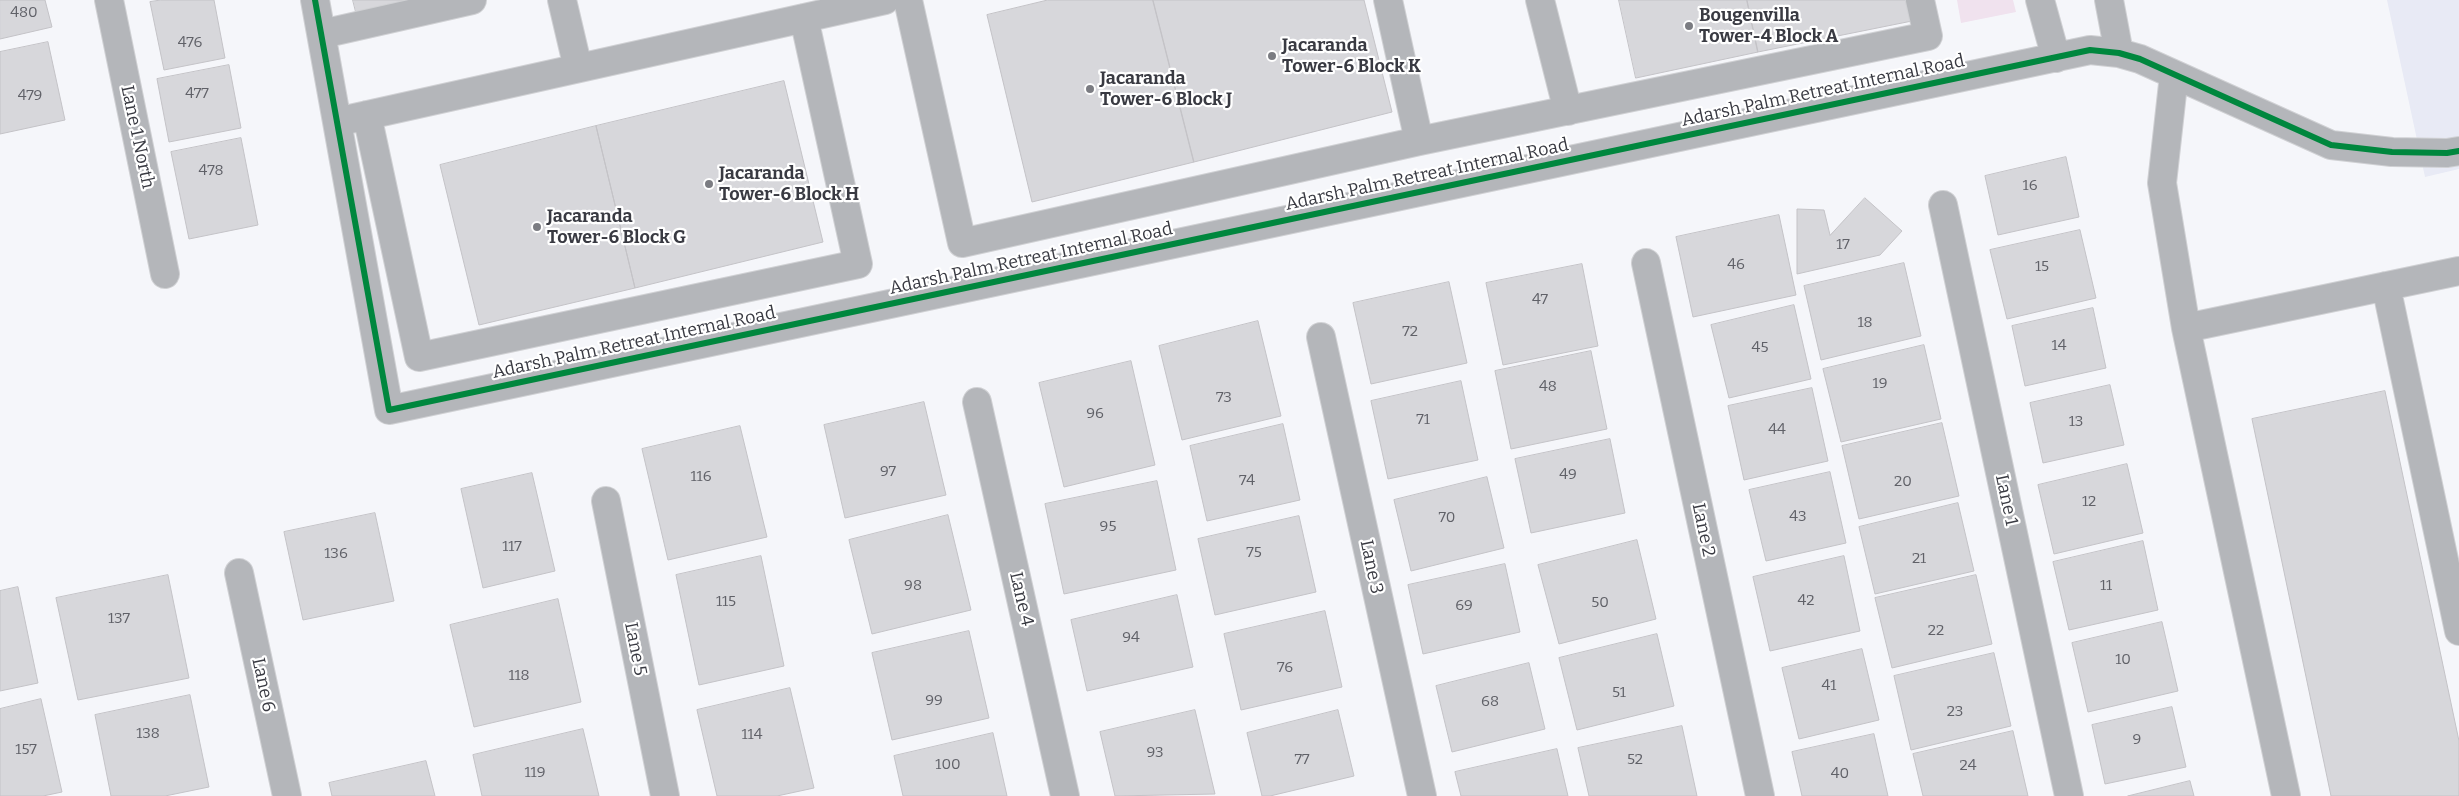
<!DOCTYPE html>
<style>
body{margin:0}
canvas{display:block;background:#f5f6fa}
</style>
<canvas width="2459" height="796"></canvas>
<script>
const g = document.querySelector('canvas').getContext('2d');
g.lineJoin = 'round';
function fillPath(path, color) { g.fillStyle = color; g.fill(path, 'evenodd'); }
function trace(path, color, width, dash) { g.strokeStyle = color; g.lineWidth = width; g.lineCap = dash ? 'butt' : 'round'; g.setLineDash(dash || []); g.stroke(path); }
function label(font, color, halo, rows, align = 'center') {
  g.font = font + ' Bitter,serif'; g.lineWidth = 4.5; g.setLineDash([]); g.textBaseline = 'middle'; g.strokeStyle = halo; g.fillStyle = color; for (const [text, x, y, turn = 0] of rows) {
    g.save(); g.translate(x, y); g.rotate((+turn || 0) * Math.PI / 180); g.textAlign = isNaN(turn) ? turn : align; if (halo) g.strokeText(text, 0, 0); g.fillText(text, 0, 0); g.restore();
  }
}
fillPath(new Path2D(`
 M2387 0H2459V169L2425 177Z`), '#e8eaf5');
fillPath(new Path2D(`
 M1957 0H2013L2016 12 1961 23Z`), '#f0e2ee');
const building = new Path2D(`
 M0 0H45L52 27 0 39Z
 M161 0H214L225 58 164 70 150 2Z
 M353 0H410L356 12Z
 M1048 0H1153L1194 162 1032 202 987 15Z
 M1153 0H1364L1392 112 1194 162Z
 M1619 0H1747L1758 52 1636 78Z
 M1747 0H1908L1912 21 1758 52Z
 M48 42 65 120 0 134V52Z
 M229 65 241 128 169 142 157 79Z
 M784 81 823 242 635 288 596 126Z
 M596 126 635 288 479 325 440 165Z
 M241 138 258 225 189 239 171 152Z
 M2066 157 2079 217 1998 235 1985 176Z
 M1865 198 1902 231 1880 255 1797 274V209L1824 210 1830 235Z
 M1779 215 1796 295 1693 317 1676 237Z
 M2080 230 2096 298 2007 319 1990 250Z
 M1904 263 1921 336 1821 360 1804 286Z
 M1582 264 1598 346 1503 365 1486 283Z
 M1449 282 1467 363 1371 384 1353 303Z
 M1794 305 1811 379 1729 398 1711 325Z
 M2093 308 2106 368 2025 386 2012 326Z
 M1258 321 1281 416 1182 440 1159 346Z
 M1924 345 1941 419 1841 442 1823 369Z
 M1591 351 1607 429 1511 449 1495 371Z
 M1131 361 1155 465 1064 487 1039 383Z
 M1461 381 1478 460 1388 479 1371 401Z
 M2110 385 2124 445 2043 463 2030 403Z
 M1812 388 1828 461 1744 480 1728 406Z
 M2385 391 2459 741V796H2331L2252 419Z
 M924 402 946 495 845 518 824 425Z
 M1942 423 1959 496 1859 519 1842 446Z
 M1283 424 1300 500 1207 521 1190 446Z
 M740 426 767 537 668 560 642 449Z
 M1610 439 1625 513 1531 533 1515 459Z
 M2127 464 2143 533 2054 554 2038 485Z
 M1830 472 1846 543 1766 561 1749 490Z
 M532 473 555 571 483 588 461 489Z
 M1487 477 1504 548 1411 571 1394 500Z
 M1157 481 1176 570 1064 594 1045 504Z
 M1958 503 1974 571 1875 594 1859 527Z
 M375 513 394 601 303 620 284 532Z
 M948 515 971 610 872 634 849 540Z
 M1299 516 1316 592 1215 615 1198 539Z
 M1637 540 1656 619 1559 644 1538 565Z
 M2143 541 2158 610 2069 630 2053 562Z
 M761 556 784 666 699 685 676 575Z
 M1844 556 1860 631 1770 651 1753 577Z
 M1505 564 1520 632 1423 654 1408 585Z
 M168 575 189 678 78 700 56 598Z
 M1976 575 1992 644 1892 668 1875 598Z
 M18 587 38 683 0 691V591Z
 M1177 595 1193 667 1087 691 1071 620Z
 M558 599 581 702 474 727 450 625Z
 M1325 611 1342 687 1241 710 1224 634Z
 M2162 622 2178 691 2088 712 2072 643Z
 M969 631 989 718 892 740 872 653Z
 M1657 634 1674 706 1577 730 1559 658Z
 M1862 649 1879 720 1799 739 1782 668Z
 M1994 653 2011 726 1911 750 1894 676Z
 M1529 663 1545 729 1452 752 1436 686Z
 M790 688 814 788 777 796H717L697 710Z
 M190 695 209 787 165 796H111L95 715Z
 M41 699 62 792 43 796H0V709Z
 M2172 707 2186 767 2105 784 2092 725Z
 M1195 710 1215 794 1115 796 1100 732Z
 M1338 710 1354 776 1270 796H1262L1247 733Z
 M1682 726 1697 796H1589L1578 748Z
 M583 729 599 796H482L473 755Z
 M2013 731 2028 796H1923L1913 754Z
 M993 733 1007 796H903L894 756Z
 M1874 734 1888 796H1802L1792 752Z
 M1557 749 1568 796H1461L1455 772Z
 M426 761 435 796H332L329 783Z
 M2190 781 2194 796H2128Z`);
fillPath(building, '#d7d7db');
trace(building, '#c4c3c7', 1);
const minor = new Path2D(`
 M109 0 165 274
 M315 0 389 410 2090 50 2119 53 2140 59 2331 145 2392 152 2447 153 2459 151
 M562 0 578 68
 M908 0 962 243 1419 141 1928 36 1920 0
 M1388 0 1419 141
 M1540 0 1568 111
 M2040 0 2056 58
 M2109 0 2119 53
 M322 34 472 0
 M2174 75 2162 183 2186 328 2286 796
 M367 115 419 357 858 264 804 18
 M350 119 885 0
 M1943 205 2069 796
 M1646 263 1760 796
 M2386 286 2459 631
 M2186 328 2459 271
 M1321 337 1422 796
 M977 402 1065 796
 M606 501 665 796
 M239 573 287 796`);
trace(minor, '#d0d1d4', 30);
trace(minor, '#b4b6ba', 28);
trace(new Path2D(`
 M315 0 389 410 2090 50 2119 53 2140 59 2331 145 2392 152 2447 153 2459 151`), '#00873e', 6);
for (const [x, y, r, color] of [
 [1689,26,5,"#7b7c82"],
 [1272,56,5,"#7b7c82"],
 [1090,89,5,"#7b7c82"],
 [709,184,5,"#7b7c82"],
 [537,227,5,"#7b7c82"]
]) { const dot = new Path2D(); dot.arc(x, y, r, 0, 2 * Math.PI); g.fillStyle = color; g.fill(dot); trace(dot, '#fff', 2); }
label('15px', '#606168', null, [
 ["480",24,13],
 ["476",190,43],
 ["477",197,94],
 ["479",30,96],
 ["478",211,171],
 ["16",2030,186],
 ["17",1843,245],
 ["46",1736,265],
 ["15",2042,267],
 ["47",1540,300],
 ["18",1865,323],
 ["72",1410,332],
 ["14",2059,346],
 ["45",1760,348],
 ["19",1880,384],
 ["48",1548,387],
 ["73",1224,398],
 ["96",1095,414],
 ["71",1423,420],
 ["13",2076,422],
 ["44",1777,430],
 ["97",888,472],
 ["49",1568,475],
 ["116",701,477],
 ["74",1247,481],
 ["20",1903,482],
 ["12",2089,502],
 ["43",1798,517],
 ["70",1447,518],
 ["95",1108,527],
 ["117",512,547],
 ["75",1254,553],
 ["136",336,554],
 ["21",1919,559],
 ["98",913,586],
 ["11",2106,586],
 ["42",1806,601],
 ["115",726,602],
 ["50",1600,603],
 ["69",1464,606],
 ["137",119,619],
 ["22",1936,631],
 ["94",1131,638],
 ["10",2123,660],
 ["76",1285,668],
 ["118",519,676],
 ["41",1829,686],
 ["51",1619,693],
 ["99",934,701],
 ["68",1490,702],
 ["23",1955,712],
 ["138",148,734],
 ["114",752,735],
 ["9",2137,740],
 ["157",26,750],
 ["93",1155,753],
 ["77",1302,760],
 ["52",1635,760],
 ["100",948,765],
 ["24",1968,766],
 ["119",535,773],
 ["40",1840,774]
]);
label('bold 18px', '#393a42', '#fff', [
 ["Bougenvilla",1699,16],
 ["Tower-4 Block A",1699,37],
 ["Jacaranda",1282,46],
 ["Tower-6 Block K",1282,67],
 ["Jacaranda",1100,79],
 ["Tower-6 Block J",1100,100],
 ["Jacaranda",719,174],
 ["Tower-6 Block H",719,195],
 ["Jacaranda",547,217],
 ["Tower-6 Block G",547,238]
], 'left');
label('18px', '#393a42', '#fff', [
 ["Adarsh Palm Retreat Internal Road",1823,91,-12],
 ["Lane 1 North",137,137,78],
 ["Adarsh Palm Retreat Internal Road",1427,175,-12],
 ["Adarsh Palm Retreat Internal Road",1031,259,-12],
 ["Adarsh Palm Retreat Internal Road",634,343,-12],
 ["Lane 1",2006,500,78],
 ["Lane 2",1703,530,78],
 ["Lane 3",1371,567,78],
 ["Lane 4",1021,599,77],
 ["Lane 5",635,649,79],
 ["Lane 6",263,685,78]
]);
</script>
